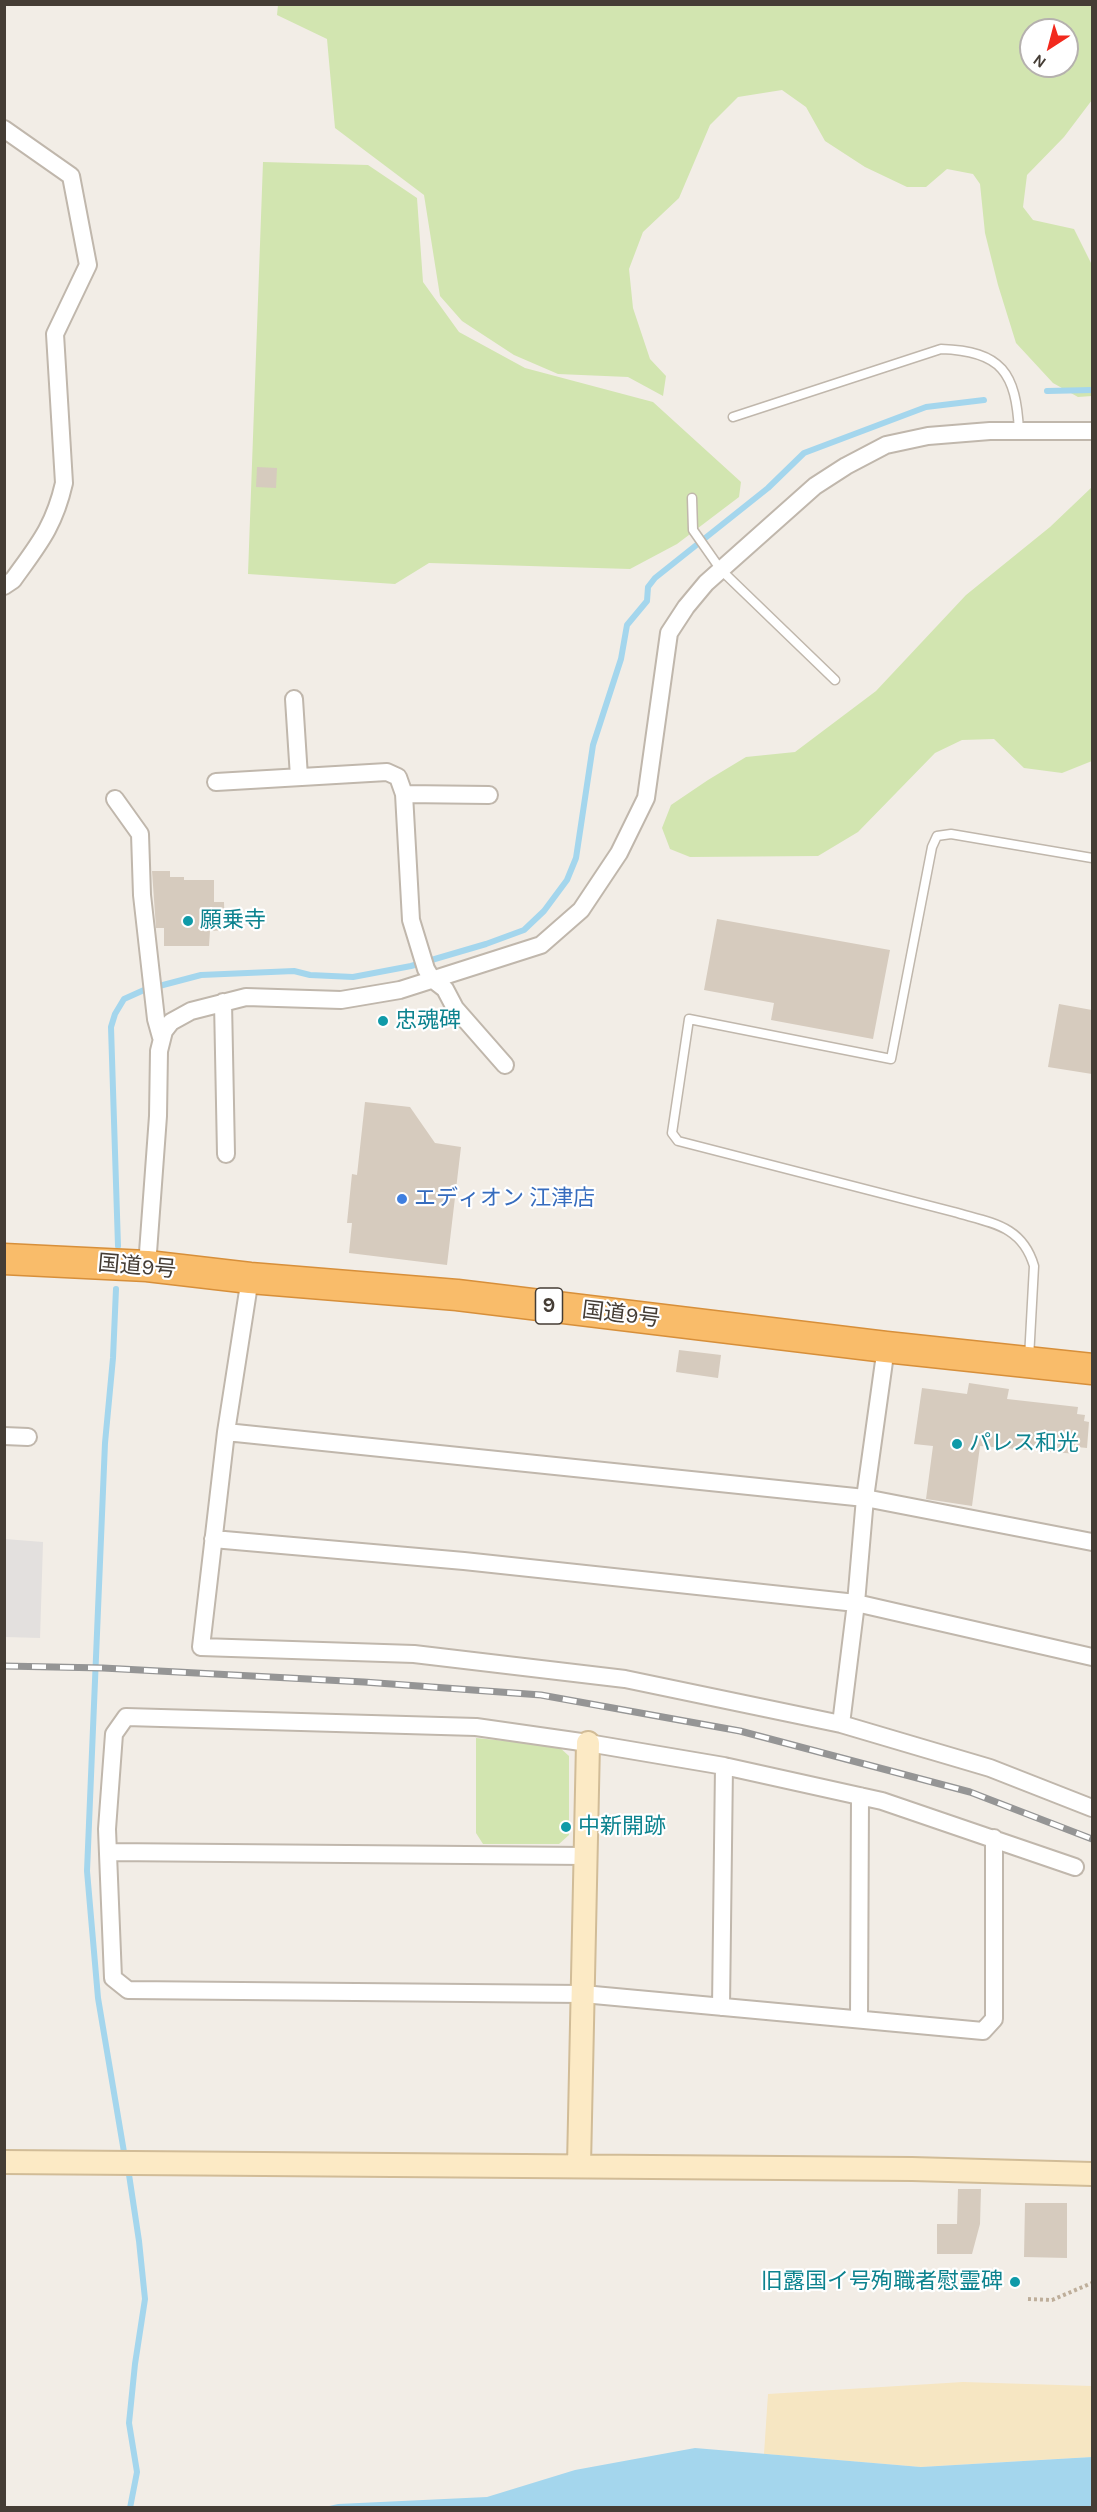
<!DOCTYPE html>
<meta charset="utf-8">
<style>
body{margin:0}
#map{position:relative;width:1097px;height:2512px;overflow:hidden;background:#f2ede6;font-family:Karla,sans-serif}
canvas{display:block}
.frame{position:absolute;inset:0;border:6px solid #453d35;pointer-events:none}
.north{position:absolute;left:1019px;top:18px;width:60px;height:60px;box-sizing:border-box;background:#fff;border:2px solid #b5b1ae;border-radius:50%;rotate:216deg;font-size:16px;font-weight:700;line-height:24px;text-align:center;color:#453d35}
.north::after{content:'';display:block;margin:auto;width:21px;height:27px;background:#f2291d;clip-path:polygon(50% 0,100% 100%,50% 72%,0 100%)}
</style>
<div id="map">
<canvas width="1097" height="2512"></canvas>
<div class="frame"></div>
<div class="north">N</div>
</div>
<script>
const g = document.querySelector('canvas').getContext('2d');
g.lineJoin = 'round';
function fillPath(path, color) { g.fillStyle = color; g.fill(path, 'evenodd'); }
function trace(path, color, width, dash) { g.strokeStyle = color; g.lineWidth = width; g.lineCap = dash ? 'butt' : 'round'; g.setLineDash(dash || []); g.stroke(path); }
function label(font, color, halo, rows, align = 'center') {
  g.font = font + ' Karla,"Noto Sans JP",sans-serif'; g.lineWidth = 4.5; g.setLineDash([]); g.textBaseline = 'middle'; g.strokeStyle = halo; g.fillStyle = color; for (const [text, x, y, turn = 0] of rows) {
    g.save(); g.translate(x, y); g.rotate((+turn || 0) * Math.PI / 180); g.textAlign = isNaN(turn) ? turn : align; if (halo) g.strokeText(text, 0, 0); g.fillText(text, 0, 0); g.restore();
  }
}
fillPath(new Path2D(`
 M278 5H1092V100L1064 137 1027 175 1023 207 1033 220 1074 229 1092 265V396L1078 397 1053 383 1016 343 998 285 985 233 980 184 973 174 947 169 926 187H907L865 167 825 141 806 107 782 90 738 97 710 125 679 198 643 232 629 269 633 308 650 359 666 376 663 396 628 377 558 374 514 355 462 321 440 296 424 195 335 128 327 39 277 15ZM1031 30H1067V66H1031Z
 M263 162 368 165 417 198 423 282 459 332 525 368 653 402 741 482 739 497 677 544 630 569 429 563 395 584 248 574Z
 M1092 487V761L1062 773 1024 768 994 739 962 740 935 753 858 832 818 856 690 857 670 849 662 828 671 805 708 780 746 757 795 752 876 691 966 595 1050 527Z
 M476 1738 558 1746 569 1756V1835L559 1844H483L476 1833Z`), '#d2e5b0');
fillPath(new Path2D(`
 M963 2382 1092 2386V2457L921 2467 764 2454 768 2394Z`), '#f6e6c2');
fillPath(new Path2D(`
 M5 1539 43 1542 40 1638 5 1637Z`), '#e3e0de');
fillPath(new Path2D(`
 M695 2448 921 2467 1092 2457V2507H325L338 2504 487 2497 575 2470Z`), '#a4d6ed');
trace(new Path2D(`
 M1047 391 1092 390
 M118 1246 111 1027 115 1014 124 999 144 990 201 975 294 971 310 975 353 977 411 966 486 944 524 930 544 911 567 880 576 858 593 745 621 659 627 625 647 601 648 587 655 578 768 488 804 453 926 407 984 400
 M116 1289 113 1358 105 1443 87 1871 98 1998 125 2158
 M128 2168 139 2241 145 2299 135 2364 129 2423 137 2472 130 2508`), '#a4d6ed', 6);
fillPath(new Path2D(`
 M257 467 277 468 276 488 256 487Z
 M152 871H170V877H184V880H214V902H224L225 930 210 931 209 946H164V928H156Z
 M717 919 890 950 873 1039 771 1020 774 1003 704 990Z
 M1059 1004 1092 1010V1074L1048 1067Z
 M365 1102 410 1107 435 1143 461 1147 447 1265 349 1253 352 1223H347L352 1174 357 1175Z
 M679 1350 721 1355 718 1378 676 1372Z
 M969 1383 1009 1389 1007 1399 1078 1407 1077 1414 1085 1415 1084 1421 1089 1422 1087 1448 1077 1447V1454L980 1446 972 1506 926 1499 933 1446 914 1444 922 1388 967 1394Z
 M958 2189H981L980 2224 972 2254H937V2224H957Z
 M1025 2203H1067V2258L1024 2257Z`), '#d6cbbe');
const lane = new Path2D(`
 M733 417 941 349C1002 351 1016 373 1019 431
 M692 498 693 530 721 570 835 680
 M1029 1358 1034 1266C1022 1225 991 1223 954 1212L678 1141 672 1133 689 1019 891 1059 932 847 937 836 951 834 1092 858`);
const street = new Path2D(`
 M4 129 71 176 88 265 55 334 64 483C54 527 38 545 13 580L4 586
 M294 699 299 777
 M216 782 387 772 398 777 404 794 411 920 426 969 432 979 445 989 455 1008 505 1065
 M404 794 489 795
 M115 799 140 834 142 895 156 1019 161 1037
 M223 1002 226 1154
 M147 1266 158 1116 159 1051 164 1031 171 1022 191 1011 246 997 341 1000 400 990 541 945 581 910 619 853 646 798 669 633 686 607 706 583 815 486 846 466 886 445 928 436 990 431H1092
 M250 1278 226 1432 201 1647 414 1654 625 1679 841 1724 990 1768 1092 1808
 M226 1432 865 1498 1092 1542
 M4 1436 28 1437
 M213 1539 464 1561 856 1603 1092 1657
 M841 1724 856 1603 865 1498 886 1347
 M994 1838V2019L983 2031 583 1994 128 1990 113 1978 107 1829 114 1734 126 1717 476 1727 588 1743 724 1766 882 1801 1075 1867
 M108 1852 586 1856
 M721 2007 724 1766
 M859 2019 860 1796`);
const secondary = new Path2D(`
 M4 2162 912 2169 1092 2174
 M579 2165 588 1743`);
const highway = new Path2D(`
 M4 1259 147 1266 250 1278 457 1295 886 1347 1092 1369`);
trace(lane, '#c0b7ac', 11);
trace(street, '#c0b7ac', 20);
trace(secondary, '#d1bc97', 26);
trace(highway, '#d78f3a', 33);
trace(new Path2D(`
 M1028 2299 1052 2300 1092 2283`), '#beae9a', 4, [3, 3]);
trace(lane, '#fff', 8);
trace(street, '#fff', 16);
trace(secondary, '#fceac5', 22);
trace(highway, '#f9bc6a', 30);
const rail = new Path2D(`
 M4 1666 103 1668 364 1682 541 1695 740 1731 970 1792 1092 1839`);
trace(rail, '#959595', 7);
trace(rail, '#fff', 4.5, [14]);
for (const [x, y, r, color] of [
 [188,921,6,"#0f9aa8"],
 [383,1021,6,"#0f9aa8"],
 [402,1199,6,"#3f7fe0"],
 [957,1444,6,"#0f9aa8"],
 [566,1827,6,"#0f9aa8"],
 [1015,2282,6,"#0f9aa8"]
]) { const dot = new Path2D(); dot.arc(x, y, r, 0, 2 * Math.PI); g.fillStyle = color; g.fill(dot); trace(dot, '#fff', 2); }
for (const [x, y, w] of [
 [549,1306,27]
]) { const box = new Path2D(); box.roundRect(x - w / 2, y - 18, w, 36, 4.5); g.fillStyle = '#fff'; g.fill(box); trace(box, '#453d35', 1.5); }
label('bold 21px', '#453d35', null, [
 ["9",549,1306]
]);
label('22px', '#0d838f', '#fff', [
 ["願乗寺",200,921],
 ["忠魂碑",395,1021],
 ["パレス和光",969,1444],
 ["中新開跡",578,1827],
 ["旧露国イ号殉職者慰霊碑",1003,2282,"right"]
], 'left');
label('22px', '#366cbe', '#fff', [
 ["エディオン 江津店",414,1199]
], 'left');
label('22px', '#453d35', '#fff', [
 ["国道9号",137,1267,5],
 ["国道9号",621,1315,7]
]);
</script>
